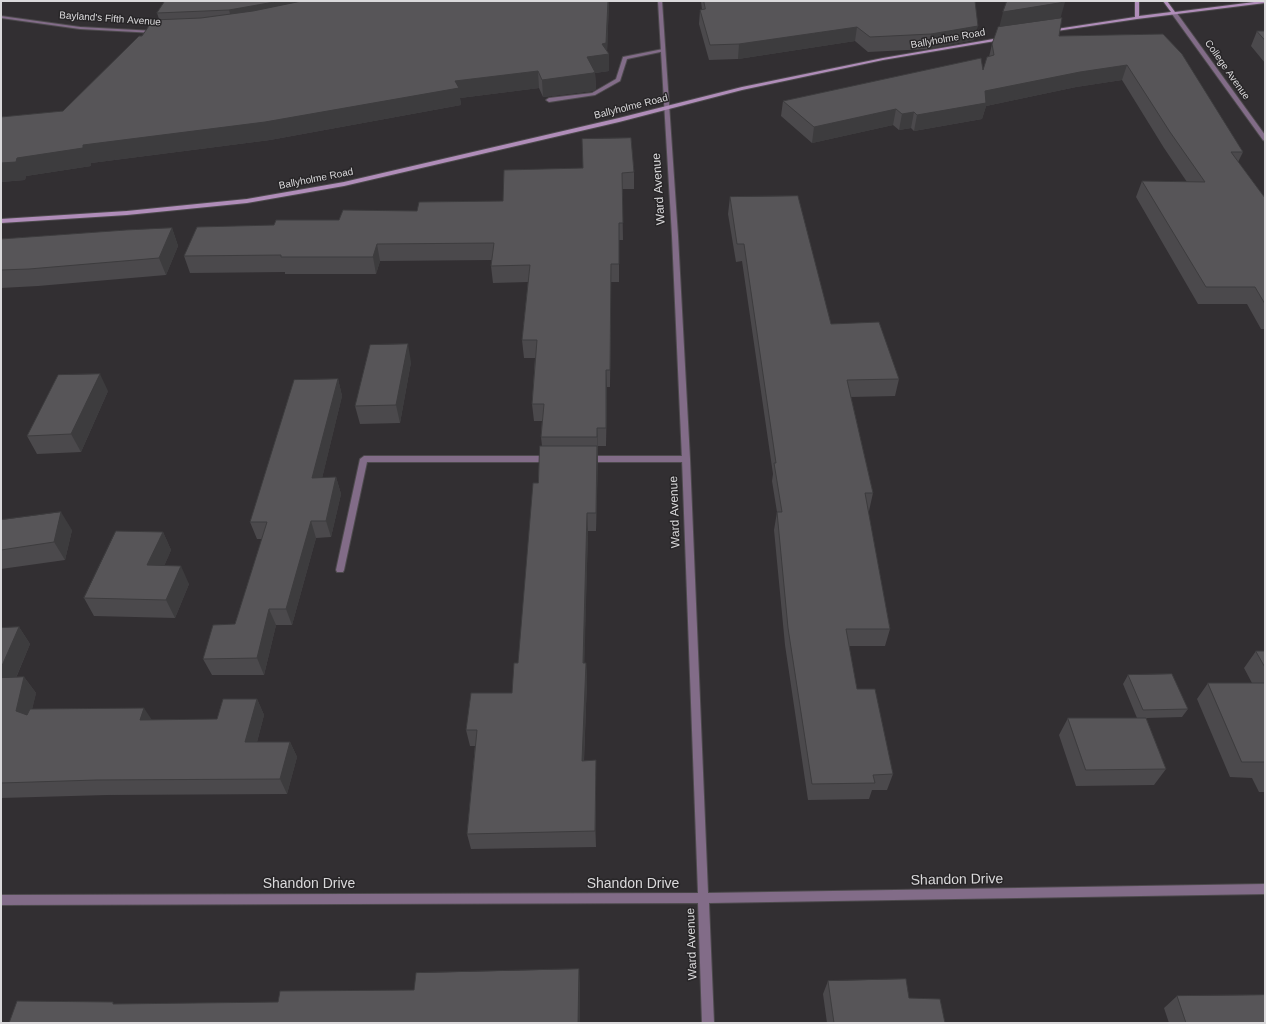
<!DOCTYPE html>
<style>
body{margin:0}
#map{position:relative;width:1266px;height:1024px;overflow:hidden;background:#322f32;font-family:Arial,sans-serif}
canvas{display:block}
.frame{position:absolute;inset:0;border:2px solid #dad9db;pointer-events:none}
</style>
<div id="map">
<canvas width="1266" height="1024"></canvas>
<div class="frame"></div>
</div>
<script>
const g = document.querySelector('canvas').getContext('2d');
g.lineJoin = 'round';
function trace(path, color, width, dash) { g.strokeStyle = color; g.lineWidth = width; g.lineCap = dash ? 'butt' : 'round'; g.setLineDash(dash || []); g.stroke(path); }
function fillPath(path, color) { g.fillStyle = color; g.fill(path, 'evenodd'); }
function label(font, color, halo, rows, align = 'center') {
  g.font = font + ' Arial,sans-serif'; g.lineWidth = 3; g.setLineDash([]); g.textBaseline = 'middle'; g.strokeStyle = halo; g.fillStyle = color; for (const [text, x, y, turn = 0] of rows) {
    g.save(); g.translate(x, y); g.rotate((+turn || 0) * Math.PI / 180); g.textAlign = isNaN(turn) ? turn : align; if (halo) g.strokeText(text, 0, 0); g.fillText(text, 0, 0); g.restore();
  }
}
const lane = new Path2D(`
 M663 49 665 50V51L627 59 620 81 595 95 549 102 546 100 549 98 592 93 616 79 623 57Z
 M364 456H549L553 459 549 462H367L344 570 343 572H337L336 570 360 459Z
 M586 456H686L690 459 686 462H586L582 459Z`);
const street = new Path2D(`
 M658 1H662L678 236 690 459 708 893 1265 884V894L709 903 714 1023H702L698 903 1 905V895L698 893 682 459 672 236Z
 M1172 12H1176L1265 135V141L1263 140 1172 14Z
 M1 16 80 27 155 31 157 32 155 33 80 29 1 18Z`);
const secondary = new Path2D(`
 M1135 1H1139V16L1171 12 1163 1H1167L1175 12 1262 1H1265V3L1137 19 1050 32 1048 31 1050 30 1135 17Z
 M1005 37H1007V39L883 60 742 90 619 122 344 186 247 203 127 215 1 223V219L127 211 247 199 344 182 619 118 742 87 883 58Z`);
trace(lane, '#4d4a4d', 2);
trace(street, '#4d4a4d', 2);
trace(secondary, '#4d4a4d', 2);
fillPath(lane, '#826c88');
fillPath(street, '#826c88');
fillPath(secondary, '#b08db9');
fillPath(new Path2D(`
 M165 1H609L607 52 609 71 595 73 596 89 593 91 543 97 539 88 460 98 461 105 270 140 91 163V166L26 176 25 180 1 182 63 111 159 19 157 13Z
 M701 1H975L974 40 928 49 868 52 855 41 738 59 709 60 699 24 700 10H702Z
 M1061 18 1059 36 1163 34 1243 152 1238 162 1265 198V332L1264 329H1261L1247 304H1198L1136 197 1142 181 1187 182 1164 148 1122 80 1076 87 986 106 982 119 914 131 911 128 899 130 893 125 812 143 781 116 783 101 983 70 989 57 992 44Z
 M1257 31H1265V63L1251 46Z
 M504 170 634 172V189H622L623 240H619V282H611L610 387H607L606 446H598L596 531H588L584 663H586L587 680 584 761 596 777V847L471 849 467 834 475 746H470L466 730 512 693 518 663 542 446 541 437 542 421H534L532 404 535 358H524L522 340 528 282 493 283 491 266 492 260 380 261 376 274H285V272L190 273 184 256 274 225 339 220 503 201Z
 M730 197 831 324 899 379 895 396 851 397 873 493 869 511H868L890 629 885 646H849L857 689 893 774 887 790H872L869 799 808 800 785 645 774 530 777 512 772 481 773 474 742 261 736 262 728 214Z
 M172 228 178 246 166 275 38 286 1 288V239Z
 M411 362 400 423 360 424 355 406Z
 M338 379 342 396 322 478 336 477 341 494 331 537 316 538 292 625H276L264 675H212L203 659 235 624 262 539H257L250 522Z
 M108 391 81 452 37 454 27 436Z
 M1 520 72 530 65 560 1 569Z
 M163 532 171 550 164 566 189 584 175 618 94 616 84 598Z
 M19 627 30 644 16 678 24 677 36 693 32 709 152 720 217 719 257 699 264 715 257 742H290L297 757 287 794 107 795 1 798V628Z
 M1256 651H1265V792H1259L1252 778 1230 777 1197 699 1208 683H1252L1244 668Z
 M1128 675 1188 709 1182 717 1146 718 1166 769 1154 785 1076 786 1059 735 1068 718H1137L1123 684Z
 M828 981 909 998 945 1023H827L823 994Z
 M1177 996 1265 1023H1169L1164 1008Z`), '#4b494c');
fillPath(new Path2D(`
 M280 1H347L234 27 229 10Z
 M608 1H609L607 54H609V71L595 73 596 89 593 91 543 97 542 80 587 57 602 44Z
 M1065 2 1058 27 997 36 1003 12Z
 M978 26 974 40 928 49 931 34Z
 M857 27 855 41 738 59 739 44Z
 M1127 65 1122 80 1076 87 986 106 982 119 914 131 917 115 985 91 1080 72Z
 M538 71 539 88 460 98 461 105 270 140 91 163V166L26 176 25 180 1 182V163L17 158 83 145 455 81Z
 M896 109 893 125 812 143 814 127Z
 M914 112 911 128 899 130 902 114Z
 M172 228 178 246 166 275 159 258Z
 M377 244 380 261 376 274 373 257Z
 M611 264V282L610 387V370Z
 M408 344 411 362 400 423 396 405Z
 M606 370 607 387 606 446Z
 M100 374 108 391 81 452 71 434Z
 M338 379 342 396 318 495 312 478Z
 M597 428 598 446V454L597 437Z
 M597 446 598 464 596 531V513Z
 M336 477 341 494 331 537 326 521Z
 M61 512 72 530 65 560 54 542Z
 M587 513 588 531 584 680 583 663Z
 M311 521 316 538 292 625 286 609Z
 M163 532 171 550 157 583 147 565Z
 M181 566 189 584 175 618 166 600Z
 M269 609 276 625 264 675 257 658Z
 M19 627 30 644 9 694 1 685V668Z
 M586 663 587 680 583 777 582 761Z
 M24 677 36 693 28 727 16 711Z
 M257 699 264 715 253 757 245 742Z
 M144 708 154 723 140 720Z
 M290 742 297 757 287 794 280 779Z
 M596 760V847L595 831Z
 M579 969 580 982V1023H578Z`), '#3d3c3e');
const building = new Path2D(`
 M165 1H280L229 10 157 13Z
 M302 1H608L606 43 602 44 609 54 587 57 595 72 593 73 542 80 538 71 455 81 459 88 265 122 83 145V148L17 158 16 162 1 163V117L63 111 139 36H142L153 20 201 18 253 11Z
 M704 1H975L978 26 931 34 870 37 857 27 739 44 710 45 700 10 705 9Z
 M1007 1H1065V2L1003 12Z
 M1062 18 1059 36 1163 34 1182 54 1243 152H1231L1265 198V304L1255 287H1206L1142 181 1205 182 1170 132 1127 65 1080 72 985 91 986 103 917 115 914 112 902 114 896 109 814 127 783 101 981 58 983 70 987 57 994 55 992 44 998 27Z
 M1257 31H1265V40Z
 M631 138 634 172 622 173 623 223H619V264H611L610 370H606V428H597V437H541L544 404H532L537 340H522L530 265 491 266 494 243 377 244 373 257H281V255L184 256 197 227 274 225 276 220H339L343 210 417 211 419 202 503 201 504 170 583 168 582 139Z
 M798 196 831 324 879 322 899 379 847 380 873 493H865L890 629H846L857 689H875L893 774 873 775 875 783 812 784 788 628 777 512H782L774 463H776L744 244H737L730 197Z
 M172 228 159 258 29 269 1 270V239L126 230Z
 M408 344 396 405 355 406 370 345Z
 M100 374 71 434 27 436 58 375Z
 M338 379 312 478 336 477 326 521H311L286 609H269L257 658 203 659 213 625 235 624 267 522H250L294 380Z
 M540 446H597L596 513H587L583 663H586L582 761 596 760 595 831 467 834 477 730H466L471 693H512L514 663H518L533 483H538Z
 M61 512 54 542 1 550V520Z
 M116 531 163 532 147 565 181 566 166 600 84 598Z
 M19 627 1 668V628Z
 M1256 651H1265V667Z
 M1172 674 1188 709 1143 710 1128 675Z
 M24 677 16 711 27 715 30 709 144 708 140 720 217 719 223 699H257L245 742H290L280 779 96 780 1 783V678Z
 M1208 683H1265V762H1242Z
 M1068 718H1146L1166 769 1086 770Z
 M579 969 578 1023H9L17 1001 113 1002V1004L278 1002 280 991 414 990 416 973Z
 M906 979 909 998 940 999 945 1023H834L828 981Z
 M1265 995V1023H1186L1177 996Z`);
fillPath(building, '#575558');
trace(building, '#3d3c3e', 1);
label('10px', '#dad9db', '#282628', [
 ["Bayland's Fifth Avenue",110,19,4],
 ["Ballyholme Road",948,39,-10],
 ["College Avenue",1227,70,55],
 ["Ballyholme Road",631,107,-14],
 ["Ballyholme Road",316,179,-11]
]);
label('12px', '#dad9db', '#282628', [
 ["Ward Avenue",659,189,-94],
 ["Ward Avenue",675,512,-92],
 ["Ward Avenue",692,944,-92]
]);
label('14px', '#dad9db', '#282628', [
 ["Shandon Drive",957,880,-1],
 ["Shandon Drive",309,884],
 ["Shandon Drive",633,884]
]);
</script>
